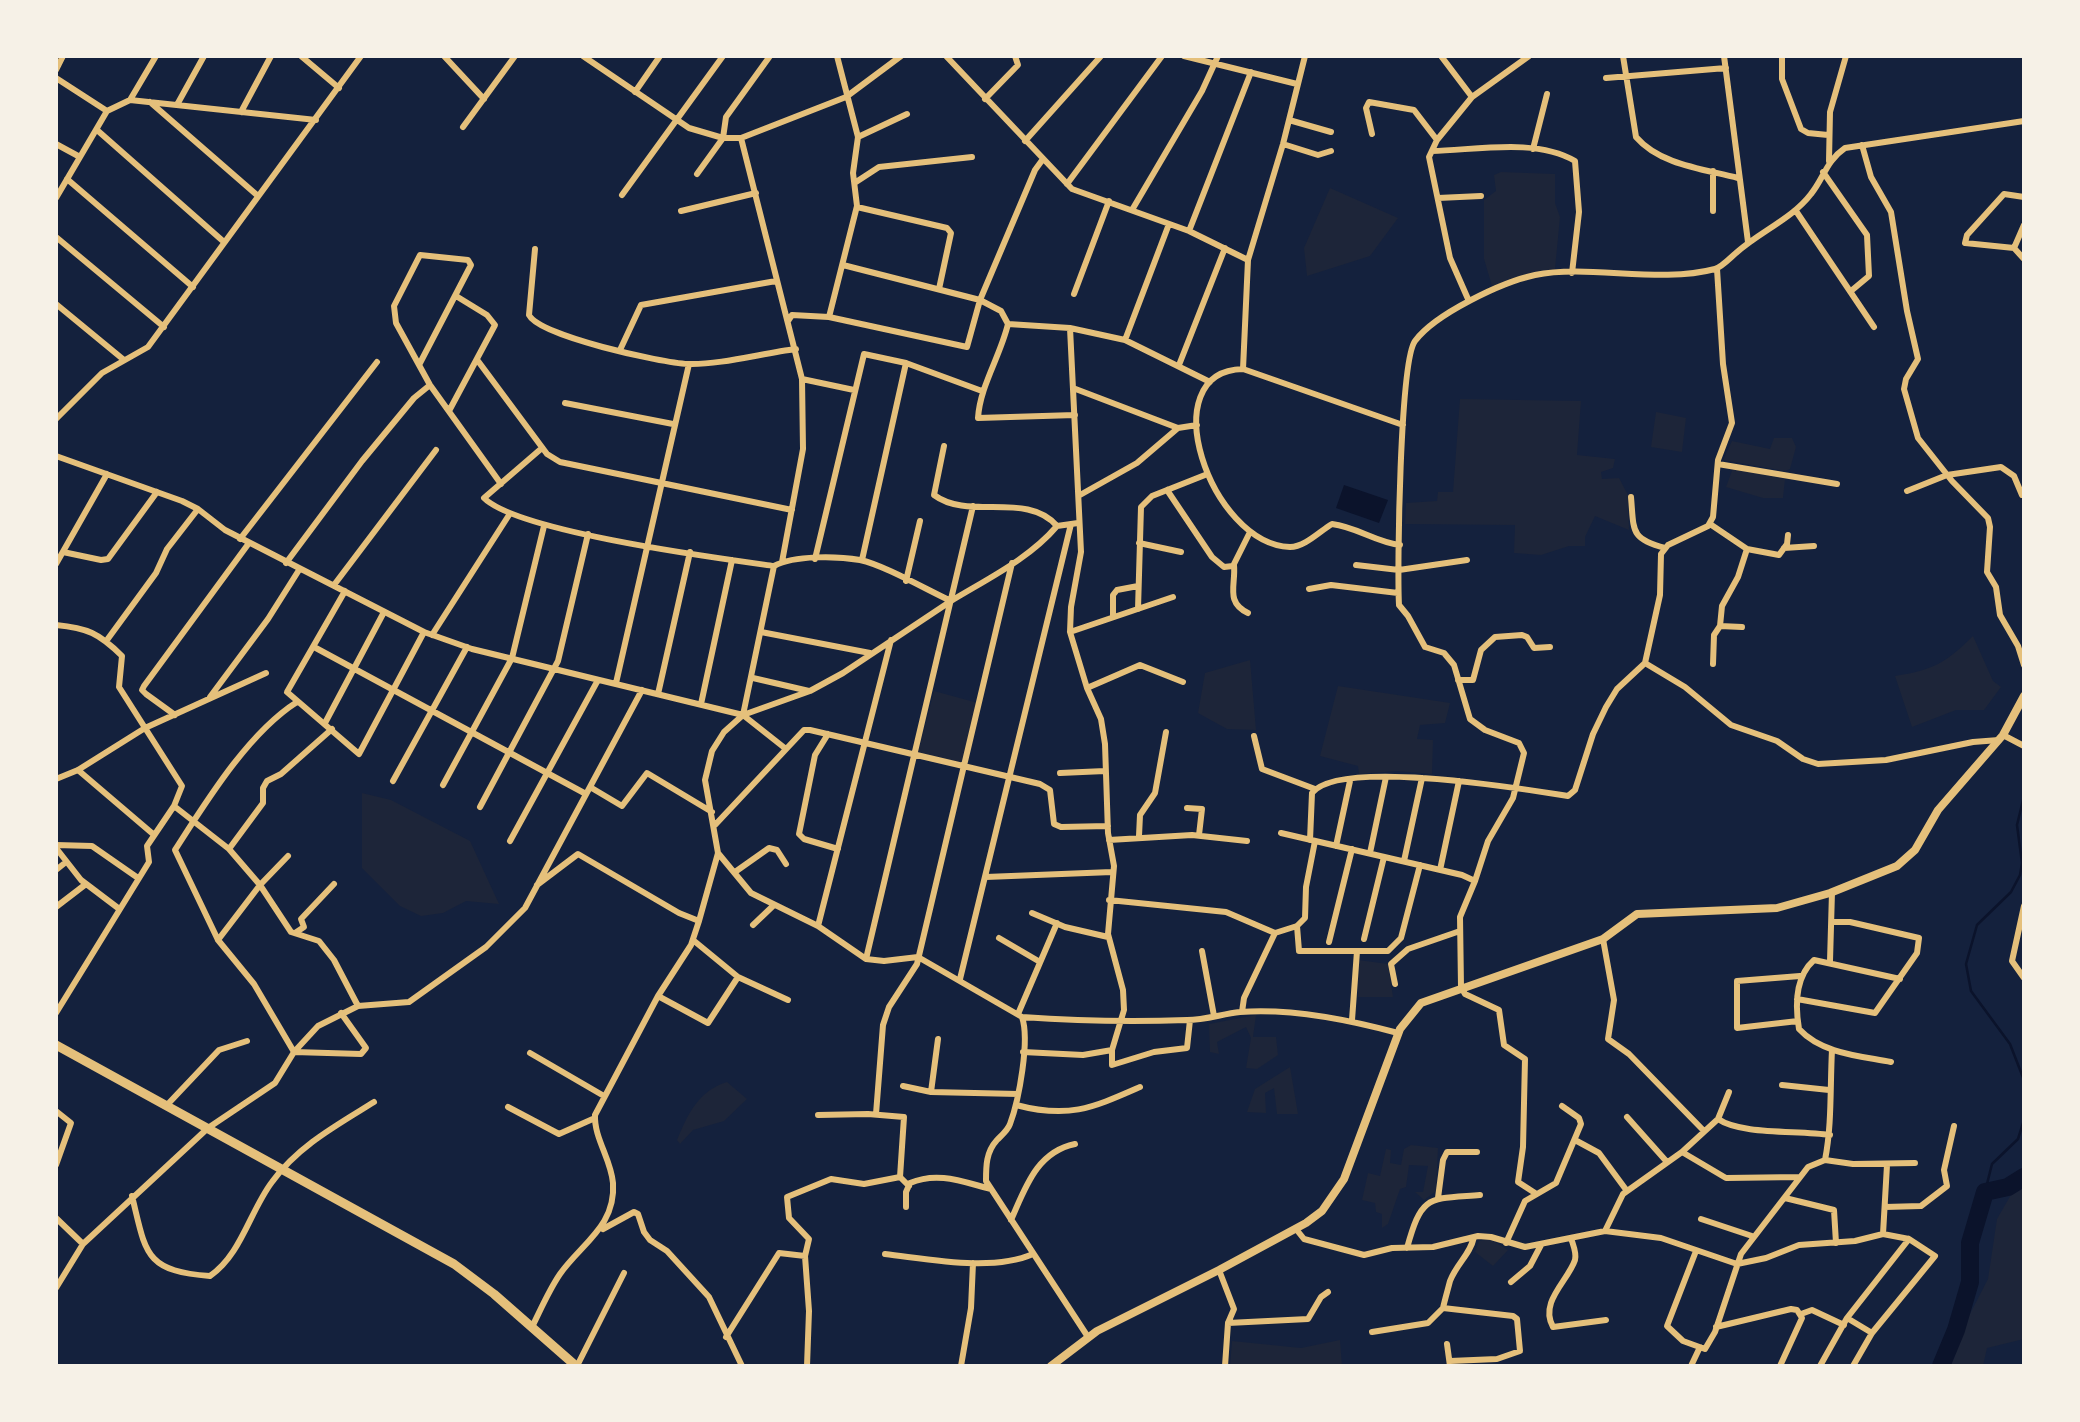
<!DOCTYPE html>
<style>
body{margin:0}
#map{position:relative;width:2080px;height:1422px;overflow:hidden;background:#14213d;font-family:Roboto,sans-serif}
canvas{display:block}
.frame{position:absolute;inset:0;border:58px solid #f6f1e7;pointer-events:none}
</style>
<div id="map">
<canvas width="2080" height="1422"></canvas>
<div class="frame"></div>
</div>
<script>
const g = document.querySelector('canvas').getContext('2d');
g.lineJoin = 'round';
function fillPath(path, color) { g.fillStyle = color; g.fill(path, 'evenodd'); }
function trace(path, color, width, dash) { g.strokeStyle = color; g.lineWidth = width; g.lineCap = dash ? 'butt' : 'round'; g.setLineDash(dash || []); g.stroke(path); }
fillPath(new Path2D(`
 M1501 172 1555 174V203L1560 217 1555 269 1548 273 1533 272 1492 286 1484 259V200L1496 191 1494 175Z
 M1330 188 1398 218 1370 256 1307 276 1304 248Z
 M1460 399 1581 401 1577 455 1615 459 1613 468 1601 472 1602 479 1619 478 1628 495 1629 530 1595 516 1585 537V546H1569L1541 555 1514 553 1515 525 1405 524 1406 503 1437 501 1438 492H1453Z
 M1656 412 1686 418 1682 452 1651 447Z
 M1774 438H1792L1796 447 1790 469 1785 471 1723 460 1732 441 1770 449Z
 M1733 468 1785 479 1783 498H1763L1726 487Z
 M1973 636 1993 681 2001 687 1984 710H1956L1912 727 1895 676C1933 670 1946 663 1973 636Z
 M1250 660 1256 730 1227 729 1198 713 1205 673Z
 M1338 686 1450 703 1445 723 1420 725 1417 739 1433 740 1432 774 1397 771 1359 774 1358 766 1320 756Z
 M934 691 978 703 963 764 918 753Z
 M362 793 391 800 470 841 499 904 466 901 443 913 421 916 400 906 362 868Z
 M1358 960 1388 964 1393 997H1358Z
 M1256 1015 1253 1037H1276L1278 1055 1257 1069 1246 1068 1251 1038 1246 1027 1217 1042 1219 1054 1210 1052 1209 1024Z
 M1290 1067 1298 1114H1277L1274 1088 1265 1093 1266 1113 1247 1112 1255 1089Z
 M727 1082 747 1099 724 1121 693 1130 680 1144 677 1140C688 1114 698 1091 727 1082Z
 M1411 1145 1438 1148 1436 1191 1424 1200 1415 1192H1423L1428 1166 1409 1165 1406 1187 1400 1189 1388 1224 1382 1228V1214L1376 1212 1375 1203 1362 1200 1368 1173 1380 1176 1386 1149 1391 1150 1390 1163 1401 1165 1404 1149Z
 M2024 1172V1339L1987 1348 1983 1366H1943L1988 1279 1997 1219Z
 M1490 1239 1508 1250 1493 1266 1475 1252 1479 1241Z
 M1340 1340 1342 1366H1230L1232 1341 1301 1348Z`), '#1d2539');
fillPath(new Path2D(`
 M1344 485 1388 500 1379 523 1336 508Z`), '#0b132b');
trace(new Path2D(`
 M2024 796 2017 825 2022 863 2020 875 2011 892 1977 925 1966 964 1971 991 2010 1044 2024 1080
 M1985 1192 1992 1164 2018 1139 2024 1120`), '#0b132b', 2.5);
trace(new Path2D(`
 M1941 1366 1956 1330 1970 1282V1243L1985 1192 2008 1187 2024 1177`), '#0b132b', 18);
trace(new Path2D(`
 M301 56 339 88
 M444 56 484 99
 M583 56 689 128 723 138H741L846 97 901 56
 M946 56 1072 189 1189 231 1248 260
 M1184 56 1297 84
 M1441 56 1472 97
 M1623 56 1636 137C1660 165 1704 169 1738 178
 M1724 56 1748 242
 M1782 56V79L1801 129 1808 133 1828 135
 M56 70 63 56
 M56 78 107 111
 M1606 78 1726 68
 M635 92 660 56
 M985 99 1018 65 1015 56
 M130 100 156 56
 M150 102 258 196
 M178 103 204 56
 M241 112 271 56
 M1289 120 1331 132
 M463 127 515 56
 M97 130 224 242
 M1372 134 1366 108 1369 102 1414 110 1437 140
 M858 137 907 114
 M741 138 802 379 803 449 782 562
 M1025 141 1101 56
 M56 144 80 157
 M1283 144 1318 155 1331 151
 M1862 145 1871 177 1891 212 1907 311 1918 359 1906 379 1904 389 1918 438 1952 481 1988 518 1990 527 1987 572 1996 587 2000 615 2018 646 2024 665
 M1533 149 1547 94
 M1432 151C1477 150 1536 138 1575 161L1579 212 1572 273
 M1829 161 1830 112 1846 56
 M1823 172 1867 235 1869 276 1851 291
 M697 174 723 138 726 117 770 56
 M67 179 193 287
 M856 182 879 167 972 157
 M1067 184 1162 56
 M622 195 723 56
 M2024 197 2004 194 1967 235 1965 243 2014 248 2024 259
 M56 198 107 111 130 100 316 120
 M1438 198 1481 196
 M857 207 947 228 951 233 939 289
 M1132 210 1202 91 1218 56
 M681 211 756 193
 M1713 211V171
 M1796 211 1874 327
 M1189 231 1251 72
 M56 237 164 327
 M2014 248 2024 225
 M535 249 529 315C539 336 662 363 688 364 720 365 763 353 796 349
 M843 265 980 300 1001 311 1008 324C1000 357 980 386 978 418L1075 415
 M1074 294 1109 201
 M1468 299 1450 258 1429 157 1437 140 1472 97 1529 56
 M56 304 124 360
 M829 317 857 206 853 173 858 137 837 56
 M788 321 792 315 829 317 967 347 980 300 1035 170 1043 159
 M1008 324 1070 328 1125 340 1210 382
 M1070 328 1081 552 1071 607 1070 632 1087 688 1101 719 1105 744 1108 833 1114 866 1108 934 1123 990 1124 1010 1112 1050V1065L1154 1052 1187 1048 1190 1020
 M1125 340 1169 224
 M620 350 641 305 776 281
 M478 361 547 454 560 462 792 510
 M419 365 471 265 468 260 420 255 394 306 396 323 430 385 501 484
 M1179 365 1225 248
 M1243 369 1248 260 1283 144 1305 56
 M802 379 854 390
 M1073 388 1178 428
 M565 403 673 424
 M449 411 495 325 487 315 456 296
 M56 419 102 373 148 347 361 56
 M944 446 934 495C969 521 1027 491 1057 526
 M542 448 484 498C518 532 717 558 774 566 795 555 837 556 860 560 884 565 927 590 951 601 987 579 1029 559 1057 526L1078 523
 M56 456 182 501 198 509 225 530 424 632 472 649 743 715 786 749
 M1718 464 1837 484
 M1167 490 1212 557 1224 567 1233 566 1250 532
 M1907 491 1947 475 2001 467 2014 476 2022 495
 M1080 495 1137 463 1178 428 1197 425
 M1631 497C1634 531 1630 539 1665 548
 M1710 524 1747 549
 M240 539 377 362
 M1139 543 1181 552
 M1400 545C1375 542 1357 527 1332 524 1320 531 1305 547 1290 547 1210 544 1151 371 1243 369L1403 425
 M1784 548 1814 546
 M63 552 101 560 108 559 157 492
 M815 559 864 354 906 363 982 391
 M862 560 906 363
 M286 563 362 461 414 398 430 385
 M56 564 107 474
 M1234 565C1236 585 1225 602 1248 613
 M1356 565 1399 570 1467 560
 M906 581 920 521
 M334 585 436 450
 M1309 589 1331 585 1398 593
 M345 591 287 692 359 754 424 632
 M1138 609 1141 507 1152 496 1205 475
 M1113 617V595L1117 590 1138 586
 M56 625C87 628 99 633 122 656L119 687 182 786 174 806 147 846 149 862 56 1013
 M1720 626 1722 606 1738 577 1747 549 1779 555 1787 544 1788 535
 M761 632 870 653
 M1070 632 1173 597
 M432 635 509 515
 M107 640 156 573 167 549 198 509
 M314 647 586 794
 M1645 663 1685 687 1731 725 1777 741 1803 759 1818 764 1886 760 1973 742 1999 740
 M1713 664 1714 635 1720 626 1742 627
 M753 678 809 691
 M1458 680H1473L1481 650 1495 637 1522 635 1527 637 1534 648 1550 647
 M616 683 689 364
 M1087 688 1140 665 1183 682
 M658 694 690 552
 M210 697 268 619 299 570
 M701 704 732 560
 M175 715 146 694 142 690 144 686 249 543
 M743 715 774 566
 M325 723 384 612
 M828 734 815 755 799 834 804 839 838 849
 M2003 735 2024 746
 M1254 736 1262 769 1315 789
 M78 770 153 834
 M1060 773 1105 771
 M56 779 78 770 145 728 266 673
 M393 781 467 647
 M443 785 512 658 544 526
 M590 787 622 806 647 773 712 812
 M174 806 229 849 260 885 291 932 319 941 334 960 358 1006
 M480 807 558 661 588 534
 M1187 808 1202 809 1199 835
 M715 825 804 730H810L1040 784 1050 790 1054 824 1061 827 1108 826
 M1281 833 1462 875 1475 881
 M1139 836 1140 815 1155 793 1166 732
 M1109 840 1192 835 1247 841
 M1310 840 1312 793C1340 758 1523 789 1568 796L1575 790 1593 734 1606 707 1617 689 1645 663 1660 595 1661 554 1668 545 1708 526 1713 517 1718 460 1732 423 1723 364 1717 269
 M510 841 598 680
 M56 845 92 846 138 878
 M1336 846 1350 781
 M56 848 81 880 118 908
 M229 849 263 803V788L267 781 281 774 332 729
 M718 853 751 893 818 926 866 959 884 961 918 957 1022 1017C1030 1040 1019 1100 1010 1124 1008 1130 1002 1135 997 1140 986 1152 986 1166 986 1181L1088 1337
 M1370 853 1386 777
 M1404 861 1422 778
 M56 870 66 862
 M1440 870 1459 781
 M735 872 769 848 777 850 786 864
 M986 877 1112 872
 M537 885 578 854 679 913 699 921
 M1109 900 1226 912 1275 933 1297 926 1305 918 1306 887 1315 841
 M2024 906 2012 961 2024 978
 M56 907 86 884
 M1032 913 1065 927 1108 937
 M753 925 774 905
 M818 926 891 640
 M1297 926 1299 951H1388L1401 938 1420 865
 M295 933 304 927 301 919 334 884
 M999 938 1040 962
 M1364 939 1384 857
 M1603 939 1614 1000 1608 1039 1629 1054 1704 1131
 M218 940 260 885 288 856
 M693 940 738 977 788 1000
 M1329 942 1352 849
 M1202 951 1214 1016
 M866 959 973 506
 M1830 961 1832 892
 M960 979 1071 524
 M1395 984 1391 964 1408 949 1460 931
 M658 996 708 1023 738 977
 M1797 999 1875 1013 1917 953 1919 938 1850 922H1834
 M1242 1012 1244 998 1275 933
 M1018 1014 1057 923
 M1022 1017C1078 1021 1132 1022 1187 1020 1205 1020 1222 1014 1240 1012 1290 1008 1350 1020 1398 1033
 M1352 1020 1357 951
 M1798 1021 1737 1028V981L1800 976
 M294 1052 254 984 218 940 175 850C206 802 248 733 297 702
 M294 1052 361 1054 366 1048 341 1013
 M1023 1052 1083 1055 1112 1050
 M530 1053 604 1096
 M1891 1062C1861 1056 1822 1054 1799 1029 1795 1005 1795 977 1814 960L1900 979
 M1782 1085 1829 1090
 M903 1086 931 1092 1018 1094
 M931 1092 938 1039
 M167 1105 219 1050 247 1041
 M1016 1105C1069 1119 1092 1108 1140 1087
 M508 1107 559 1134 595 1118
 M56 1111 71 1123 56 1165
 M876 1114 883 1025 889 1007 917 964 1012 563
 M818 1115 868 1114 904 1117 900 1177 909 1186
 M1627 1117 1667 1162
 M1718 1119C1741 1135 1798 1130 1830 1135
 M1575 1140 1599 1153 1627 1191
 M1682 1152 1726 1178 1799 1177
 M1825 1160C1832 1125 1830 1087 1832 1050
 M1535 1193 1518 1182 1523 1147 1525 1059 1504 1045 1499 1010 1465 994 1461 987 1460 917 1475 881 1488 841 1513 798 1524 753 1519 743 1485 730 1470 719 1454 665 1444 653 1425 647 1408 616 1399 605C1397 569 1400 361 1415 341 1435 314 1502 282 1535 275 1589 264 1659 284 1715 269 1722 267 1730 258 1736 253 1759 232 1792 219 1811 194 1824 178 1826 161 1845 148L2024 121
 M132 1196C146 1253 144 1271 210 1276 241 1255 250 1211 272 1182 298 1146 337 1125 374 1102
 M1438 1198 1443 1160 1447 1152H1477
 M1785 1198 1834 1210 1836 1243
 M906 1207V1192L910 1183C938 1171 963 1182 991 1189
 M1885 1207 1921 1206 1947 1186 1944 1170 1954 1126
 M56 1218 83 1244
 M1701 1219 1752 1236
 M1011 1220C1025 1189 1036 1152 1075 1144
 M603 1229 634 1212 638 1214 644 1232 650 1240 667 1251 709 1297 742 1366
 M1296 1229 1304 1239 1364 1255 1392 1248 1433 1247 1478 1236 1491 1237 1525 1247 1605 1231 1661 1238 1737 1264 1766 1258 1799 1245 1855 1241 1883 1234 1909 1239 1935 1256 1872 1333 1853 1366
 M1605 1231 1623 1194 1682 1152 1718 1119 1729 1092
 M1883 1234 1887 1165
 M1571 1238C1573 1245 1577 1253 1575 1260 1568 1281 1539 1302 1553 1327L1606 1320
 M1506 1243 1525 1201 1556 1183 1581 1124 1579 1118 1562 1106
 M1407 1248C1422 1194 1428 1199 1480 1195
 M1696 1251 1667 1326 1683 1341 1705 1349 1715 1332 1741 1254 1808 1167 1825 1160 1853 1164 1915 1163
 M885 1254C929 1259 992 1272 1033 1254
 M1219 1270 1234 1309 1228 1323 1225 1366
 M1511 1282 1530 1266 1541 1245
 M56 1288 83 1244 208 1128 275 1083 294 1052 318 1026 358 1006 409 1002 486 947 525 908 642 690
 M1443 1308C1445 1299 1448 1289 1450 1281 1457 1263 1470 1255 1474 1237
 M1801 1314 1812 1310 1844 1325
 M1847 1318 1872 1333
 M1228 1323 1308 1319 1321 1297 1328 1292
 M532 1327C541 1309 549 1290 560 1274 582 1243 616 1226 613 1183 611 1159 594 1138 595 1115L658 996 691 945 699 921 718 853 705 780 712 751 724 732 743 715 810 691 843 673 951 601
 M1716 1327 1791 1309 1797 1310 1802 1318 1780 1366
 M1372 1332 1428 1323 1443 1308 1513 1316 1517 1319 1520 1351 1497 1359 1450 1361
 M726 1337 779 1253 805 1256
 M1447 1344 1450 1366
 M577 1366 624 1273
 M807 1366 809 1311 805 1256 809 1239 789 1218 787 1197 831 1179 864 1184 900 1177
 M961 1366 971 1308 973 1263
 M1691 1366 1700 1347
 M1820 1366 1847 1318 1909 1239`), '#e5c07b', 6);
trace(new Path2D(`
 M1051 1366 1097 1331 1219 1270 1306 1223 1322 1211 1344 1179 1400 1029 1421 1003 1603 939 1637 914 1777 908 1830 893 1897 866 1915 850 1938 810 2003 735 2024 696`), '#e5c07b', 8);
trace(new Path2D(`
 M56 1045 454 1264 494 1294 576 1366`), '#e5c07b', 9);
</script>
